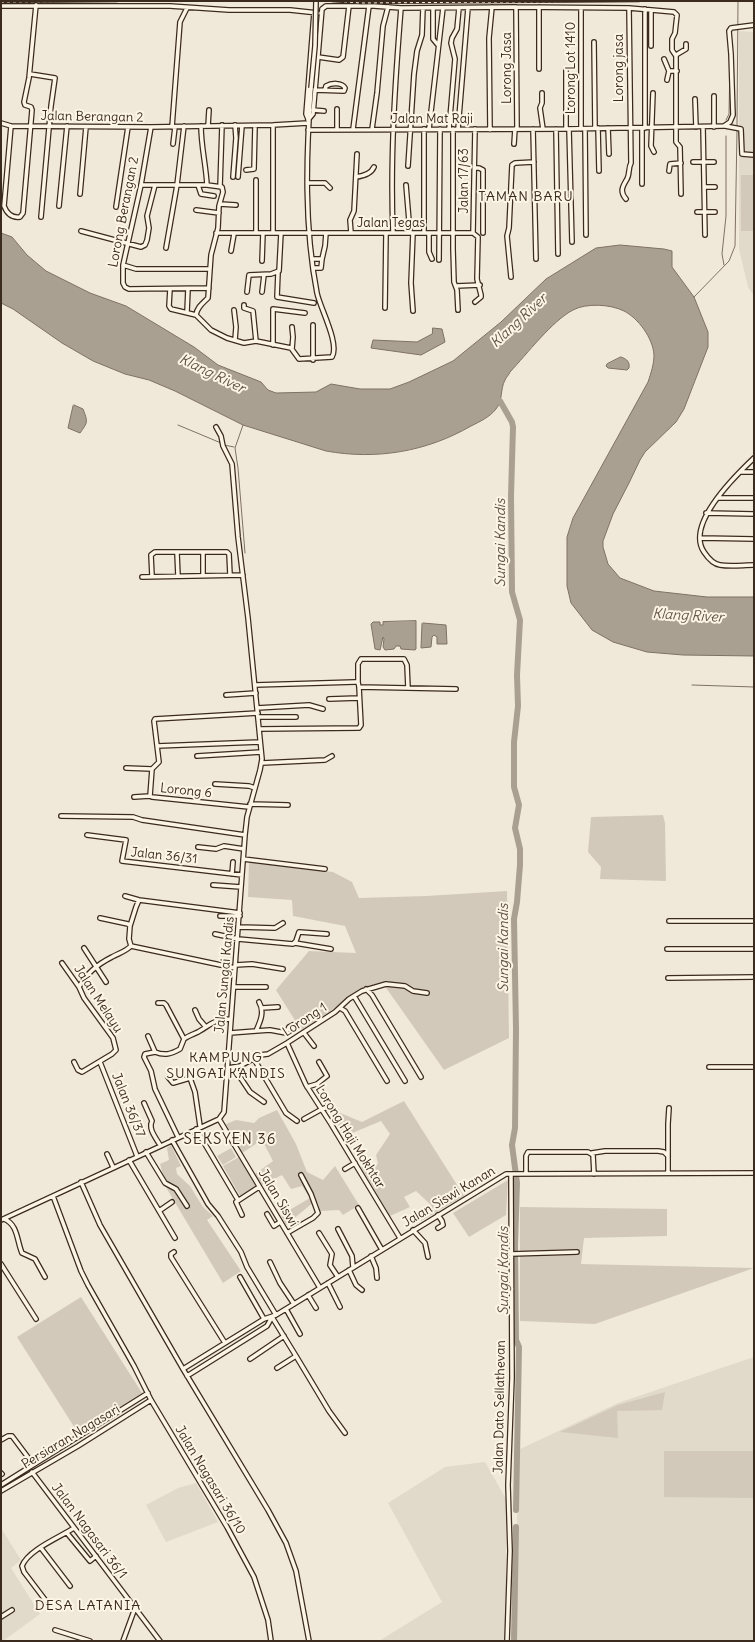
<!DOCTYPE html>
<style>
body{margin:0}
#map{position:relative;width:755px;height:1642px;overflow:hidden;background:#f0e9d9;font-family:Delius,sans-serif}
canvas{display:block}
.frame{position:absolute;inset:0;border:2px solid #3b2a1e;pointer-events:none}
</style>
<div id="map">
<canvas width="755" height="1642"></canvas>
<div class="frame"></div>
</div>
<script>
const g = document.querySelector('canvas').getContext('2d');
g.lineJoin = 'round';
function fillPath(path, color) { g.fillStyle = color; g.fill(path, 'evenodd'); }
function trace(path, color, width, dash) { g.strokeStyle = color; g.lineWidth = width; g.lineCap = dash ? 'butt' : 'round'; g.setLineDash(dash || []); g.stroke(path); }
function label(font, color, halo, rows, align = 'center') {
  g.font = font + ' Delius,sans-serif'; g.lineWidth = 4; g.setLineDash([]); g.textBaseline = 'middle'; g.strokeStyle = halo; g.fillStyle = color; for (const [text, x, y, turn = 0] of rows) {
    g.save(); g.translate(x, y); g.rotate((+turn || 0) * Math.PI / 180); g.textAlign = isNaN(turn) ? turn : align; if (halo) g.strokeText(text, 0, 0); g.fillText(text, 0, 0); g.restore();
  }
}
fillPath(new Path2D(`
 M739 31 754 32V296L748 287 739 249Z
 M754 1357V1641H515L518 1450 618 1403Z
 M485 1462 506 1499V1641H379L442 1602 388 1503 445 1467Z
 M196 1483 218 1522 166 1542 146 1505 178 1488Z
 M1 1528 21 1560 11 1568 40 1614 3 1641H1Z`), '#e1d9c9');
fillPath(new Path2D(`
 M741 175H754V231H741Z
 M663 815 665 823 666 881 600 879 601 867 588 852 591 817Z
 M249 862 333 872 352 882 359 898 426 896 507 891 509 1038 444 1070 382 982 360 989 332 1010 301 1030 276 990 309 951 356 953 345 926 293 916 292 900 248 897Z
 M404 1101 464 1196 421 1221V1217L431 1205 416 1191 404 1197 410 1207 390 1216 361 1167 378 1164 376 1155 390 1134 381 1121 345 1136 328 1108 362 1122Z
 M277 1110 296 1144 307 1172 323 1180 335 1166 359 1205 343 1215 339 1210 320 1211 318 1203 315 1201 286 1225 281 1215 310 1198 302 1186 291 1189 282 1175 262 1185 255 1174 273 1161 262 1140 242 1153 226 1124 236 1120 254 1123 259 1118Z
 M171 1145 181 1166 176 1168 177 1174 190 1186 203 1207 213 1216 207 1220 241 1271 223 1283 167 1189 160 1164 169 1160 167 1148Z
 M231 1148 236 1157 223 1165 217 1156Z
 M239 1157 256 1186 240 1196 223 1166Z
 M508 1180 506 1215 469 1237 453 1213Z
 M520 1207 667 1209V1236L584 1238 581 1264 754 1268 595 1324 520 1321Z
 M81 1297 142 1393 78 1433 17 1337Z
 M665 1392 662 1410 617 1411 618 1438 560 1432 618 1405Z
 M664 1451H754V1498L664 1497Z`), '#d2c9ba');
const water = new Path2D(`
 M1 233 12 237 27 255 46 271 90 293 126 306 194 347 218 365 256 380 261 382 268 390 276 393 316 392 331 384 360 389H390L409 382 453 361 501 322 546 279 596 248 620 245 664 249 672 251V267L694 297 708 332V347L684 409 676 422 645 452 640 460 629 483 613 514 603 541V547L608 564 620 578 654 591 707 597H754V656L683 655 647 652 613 642 592 630 571 603 567 586V537L573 518 648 382C651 373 654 364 654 355 653 338 638 318 624 311 610 304 586 303 573 310 552 321 527 354 510 372 509 375 506 377 505 380 500 389 503 401 496 409 490 417 479 422 471 426 426 452 376 460 326 451L243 425 175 391 149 380 125 374 93 361 62 343 13 309 1 303Z
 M433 328 442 329 445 342 421 355 371 348 373 340 417 342 432 334Z
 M621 357C627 359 630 362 629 368L627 370 608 368 606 366 607 364Z
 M74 405 83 409C88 422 88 422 80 433L68 428 73 406Z
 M416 621V649L415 650 401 649 400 646H396L394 649 385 650 383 647 384 639 383 637 380 650 375 649 371 624 373 622H380V625H383V622Z
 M423 623 446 625 447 644H437V637L434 635 432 637 431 647 421 648 422 624Z`);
fillPath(water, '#aaa091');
trace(water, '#7e7163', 1);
trace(new Path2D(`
 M726 120 729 114 730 61
 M737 127 738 1
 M724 265 722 254 726 216V136
 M694 297 729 261 735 246 737 130
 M178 425 221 443
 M243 425 235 448 238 468 245 553
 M224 445 234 447
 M692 685 754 687`), '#7e7163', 1);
trace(new Path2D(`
 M493 398 500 401 512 422 513 427 511 496 512 592 520 620 517 675 518 706 514 742V787L519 805 515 828 520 849V865L517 902 514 919 516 1029 515 1128 512 1145 517 1183 515 1245 516 1340 519 1347 516 1510
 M514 1641 516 1527`), '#aaa091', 6);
const minor = new Path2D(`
 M1 6H170L229 10H290L318 13
 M516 7 517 129
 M433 8V39L438 45
 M645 9V128
 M594 42 595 128
 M651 46V10
 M676 55 686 49V44
 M318 57 339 60 343 57 349 6
 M664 59 669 71H677
 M539 69V7
 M30 74 55 78 51 106 41 217
 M667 80 669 71
 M315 90 344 91 345 88C342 82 331 83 326 86L325 90
 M542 93V103L540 108 543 129
 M653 93 651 146 654 152
 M714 96V127
 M695 99 696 127
 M337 109V129
 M313 110 324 111
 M308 119 306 114 314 13
 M308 120 313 114 322 9 326 6H374L401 8 516 7 629 8 674 12 677 15 675 33 672 39V50L676 56V142L680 147 681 194
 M1 123 11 126 151 127 273 125 308 123
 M273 125V233
 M11 126 4 206C7 214 12 218 20 217L23 213 32 110 31 107 25 105 24 102 29 78 36 5
 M201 126C201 146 206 165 207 185
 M208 126 209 110
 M725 126 741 129 742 154 754 155
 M151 127 141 185 123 265V283L125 287 129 289 209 288
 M172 127 180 22 187 8
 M703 127 705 235
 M598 128 599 171
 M608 128 609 154
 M642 128V184
 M353 129 369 6
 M372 129 377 93 383 26 388 7
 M424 129V233
 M429 129 443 8
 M449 129 455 59 451 43 452 38 457 29 459 8
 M453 129V249L454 282 457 290 458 310
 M458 129 468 8
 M533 129 536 259
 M556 129 558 254
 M566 129V70
 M569 129 572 242
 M581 129V8
 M585 129 586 235
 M308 130 566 129 724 126 730 122 733 115 731 54 729 31 731 28 754 25
 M490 130 489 38 492 7
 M173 144 175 127
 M514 144 515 129
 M693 162H714
 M408 166 414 74 417 51 422 35 423 8
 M475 168H479L483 170V233
 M246 170 254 169 255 126
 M669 171 670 164 681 163
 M233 177 236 138 235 125
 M238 177 242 126
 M356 177C364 176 371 174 374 167
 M308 183H325L330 188
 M141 185H207L222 187 223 192 219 206 218 228 211 255 208 298C203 303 197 307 196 315L211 330 227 338 244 343 256 341 291 348 299 359 332 357C340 344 320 308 317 293 304 226 306 156 311 88
 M198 185 201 194 214 196
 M406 185 410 233
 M220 187 222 125
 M704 187H715
 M80 194 86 127
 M626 199C619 191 623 186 627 179 630 174 628 168 631 163L629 8
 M220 204 236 205
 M59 206 67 126
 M116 207 128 127
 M196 210 219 213
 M697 212H715
 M81 231 141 247 145 245 147 240 149 228 147 216 155 185
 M216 233H473
 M256 233V180
 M351 233 350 220 354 211 357 154
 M393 233C390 158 395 83 401 8
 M413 233 411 283 413 311
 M429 233V252L432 259
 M473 233 475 129
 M473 233 478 237 477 279 481 295V297L475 302
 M166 248 177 185 184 126
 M231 251 234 234
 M312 259H322L321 268H314
 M322 259 325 246 326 233
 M439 260 440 129
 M262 261 263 233
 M123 265 136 269H209
 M278 273 277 297 314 303
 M511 277 507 236 509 228 512 165 515 163 534 162
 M456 286 480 285
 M170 289 169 306 171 309 196 315
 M247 292 249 275 271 274 279 271 281 233
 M262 292 264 275
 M244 305V308L253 311 256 341
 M385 308 386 233
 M234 310 236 327 235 340
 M187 312 188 289
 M273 345V309L305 313
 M292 349 293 337 292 327
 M313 360V325
 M754 458C736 475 685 524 704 552 708 558 713 564 720 565 731 567 743 565 754 565
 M740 472H754
 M718 498H754
 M706 513 754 514
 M700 538 754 539
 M203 552V575
 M177 553 178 576
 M152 576 151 555 155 552H227L229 554 230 575
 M142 577 243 575
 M358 682V664L361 659H404L407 665 408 688
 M255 685 355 682H358L359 687 361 725 359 728 259 729
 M359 687 456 689
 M226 695 256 693
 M329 699 359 698
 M257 708 309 705 323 709
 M258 717H296
 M157 746 260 742
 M197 756 261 752
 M262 763 325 760 332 756
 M126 768 152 769
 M215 784 249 786 255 788
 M134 797 150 796
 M250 804 288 805
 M249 807 152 797 150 796 152 769 159 762 154 721 155 719 258 713
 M61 816 133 817 142 820 245 835
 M87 835 126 840 122 861 242 875
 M198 847 216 849 224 846 244 849
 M243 859 325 869
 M232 874 233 862
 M213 885 241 887
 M125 896 139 900 240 913
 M220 916H240
 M100 918 128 924 130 926 129 939 131 946 235 968
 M669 921H754
 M130 926 136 907 139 900
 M239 927 275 928 283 923
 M215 934 238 939 293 944 296 941 299 932 327 934
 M295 943 331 949
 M84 948 106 982
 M667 949H754
 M62 963 79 987 84 998 113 1038 116 1050 112 1054 82 1072 78 1070 74 1062
 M236 965 252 964 283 969
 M668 978 754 977
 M79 987C86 974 98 964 112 957 119 953 125 952 131 946
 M234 987H266
 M366 989 372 995 421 1077
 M354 996 405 1081
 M158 1003H164L166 1005 184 1039
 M262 1008 278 1007
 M340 1008 345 1011 387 1081
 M195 1010 199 1019 205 1026
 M256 1031 270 1030 286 1033 289 1027 293 1025
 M230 1033 256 1031C260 1022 265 1012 259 1002
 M304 1033 314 1046
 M148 1036 155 1052C165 1056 171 1054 180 1049L184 1039C188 1036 194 1034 198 1032 212 1024 214 1019 231 1019
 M287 1043 306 1085 331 1124 400 1238
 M155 1052 145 1054 144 1057 151 1071 155 1089 178 1137
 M254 1059 286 1113 297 1121
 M100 1062 137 1156
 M709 1067H754
 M228 1068 240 1066 260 1055 268 1054 287 1043 335 1012 349 999 362 991 386 984 405 986 413 991 427 993
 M234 1068 250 1092 264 1102
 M168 1077 173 1083 190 1078 195 1092 200 1126
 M317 1084 327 1076 319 1062
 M307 1087 317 1084 327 1101
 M144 1103 152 1121C148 1129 156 1138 160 1145
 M219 1119 320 1288
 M304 1119 322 1109 331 1106
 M196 1129 238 1200
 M172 1140 208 1204 218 1216 241 1252 247 1267 276 1315
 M146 1152 165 1183 176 1189 187 1206
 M592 1153 605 1151H658L664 1152 668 1156
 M107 1154 113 1167
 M129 1160 175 1238
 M345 1169 355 1163
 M668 1173V1124L669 1108
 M526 1174V1156L528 1152H588L593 1155 594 1174
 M81 1182 100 1225 183 1369 268 1510 286 1543 296 1571 309 1641
 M53 1196 81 1271 88 1285 134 1366 151 1400 227 1527 254 1577 268 1620 271 1641
 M358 1208 382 1250
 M159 1211 172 1202
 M267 1214 274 1226 280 1222
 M242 1215 236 1202 259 1187
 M4 1219C18 1224 17 1242 22 1253L35 1259 45 1277
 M1 1220 219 1119 224 1112 245 835 247 817 260 770 262 759 248 618 238 537 232 464 223 446 221 436 216 427
 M438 1228 443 1225 442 1221 438 1215
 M338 1229 352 1256 353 1267
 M413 1230 425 1243 428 1257
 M287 1233 313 1218 318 1213 311 1194 301 1175
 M319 1233 332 1254 330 1265 338 1277
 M174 1252 171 1254V1257L225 1343
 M511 1254 577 1252
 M371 1256 376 1268 377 1278
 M270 1262 280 1283 294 1304
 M1 1264 36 1319
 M349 1270 356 1285 362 1290
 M240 1277 264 1319
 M328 1283 340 1307
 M308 1295 316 1308
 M286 1309 300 1334
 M272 1317 296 1356 277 1368
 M296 1356 329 1411 345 1433
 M250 1359 284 1336
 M183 1369 264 1319 276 1315 506 1174 754 1173
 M187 1376 267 1326 272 1317
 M1 1440 8 1436H12L30 1460
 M32 1472 160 1641
 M1 1473 2 1474
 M1 1485 148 1393
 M1 1491 78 1446 151 1400
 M67 1533 90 1561 96 1556
 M41 1548 70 1586
 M46 1601 24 1572 22 1566C28 1550 60 1537 74 1528
 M1 1617 12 1610
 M55 1630 90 1641
 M123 1641 135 1608
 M507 1641 510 1551 508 1485 512 1378 511 1174`);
trace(minor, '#3b2a1e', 6);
trace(minor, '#fcf5e5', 3.5);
const rail = new Path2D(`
 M332 1 361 3 639 1
 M1 2 117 1`);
trace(rail, '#3b2a1e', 2.5);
trace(rail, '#fcf5e5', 1, [3]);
const minorBridge = new Path2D(`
 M311 88 315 46 316 1`);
trace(minorBridge, '#3b2a1e', 6, []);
trace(minorBridge, '#fcf5e5', 3.5);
label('13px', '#3b2a1e', '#fcf5e5', [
 ["Lorong Jasa",507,68,-90],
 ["Lorong Lot 1410",571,68,-90],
 ["Lorong jasa",619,68,-90],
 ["Jalan Berangan 2",92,117,1],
 ["Jalan Mat Raji",432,119],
 ["Jalan 17/63",464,181,-90],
 ["Lorong Berangan 2",124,212,-79],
 ["Jalan Tegas",391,223],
 ["Lorong 6",186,791,6],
 ["Jalan 36/31",164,856,6],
 ["Jalan Sungai Kandis",225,975,-85],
 ["Jalan Melayu",98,999,57],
 ["Lorong 1",305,1020,-33],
 ["Jalan 36/37",128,1105,68],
 ["Lorong Haji Mokhtar",350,1137,58],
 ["Jalan Siswi Kanan",449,1197,-31],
 ["Jalan Siswi",278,1198,59],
 ["Jalan Dato Sellathevan",500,1407,-89],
 ["Persiaran Nagasari",71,1437,-31],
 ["Jalan Nagasari 36/10",210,1480,59],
 ["Jalan Nagasari 36/1",89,1531,53]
]);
g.letterSpacing = '1px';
label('14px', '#3b2a1e', '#fcf5e5', [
 ["TAMAN BARU",526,197],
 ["KAMPUNG",226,1058],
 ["SUNGAI KANDIS",226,1074],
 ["DESA LATANIA",88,1606]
]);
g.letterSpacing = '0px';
label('italic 14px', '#625346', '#fcf5e5', [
 ["Klang River",519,321,-43],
 ["Klang River",212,374,26],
 ["Sungai Kandis",501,543,-90],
 ["Klang River",688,616,3],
 ["Sungai Kandis",504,948,-90],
 ["Sungai Kandis",504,1271,-90]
]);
g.letterSpacing = '1px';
label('15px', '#3b2a1e', '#fcf5e5', [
 ["SEKSYEN 36",230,1140]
]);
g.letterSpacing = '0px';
</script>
